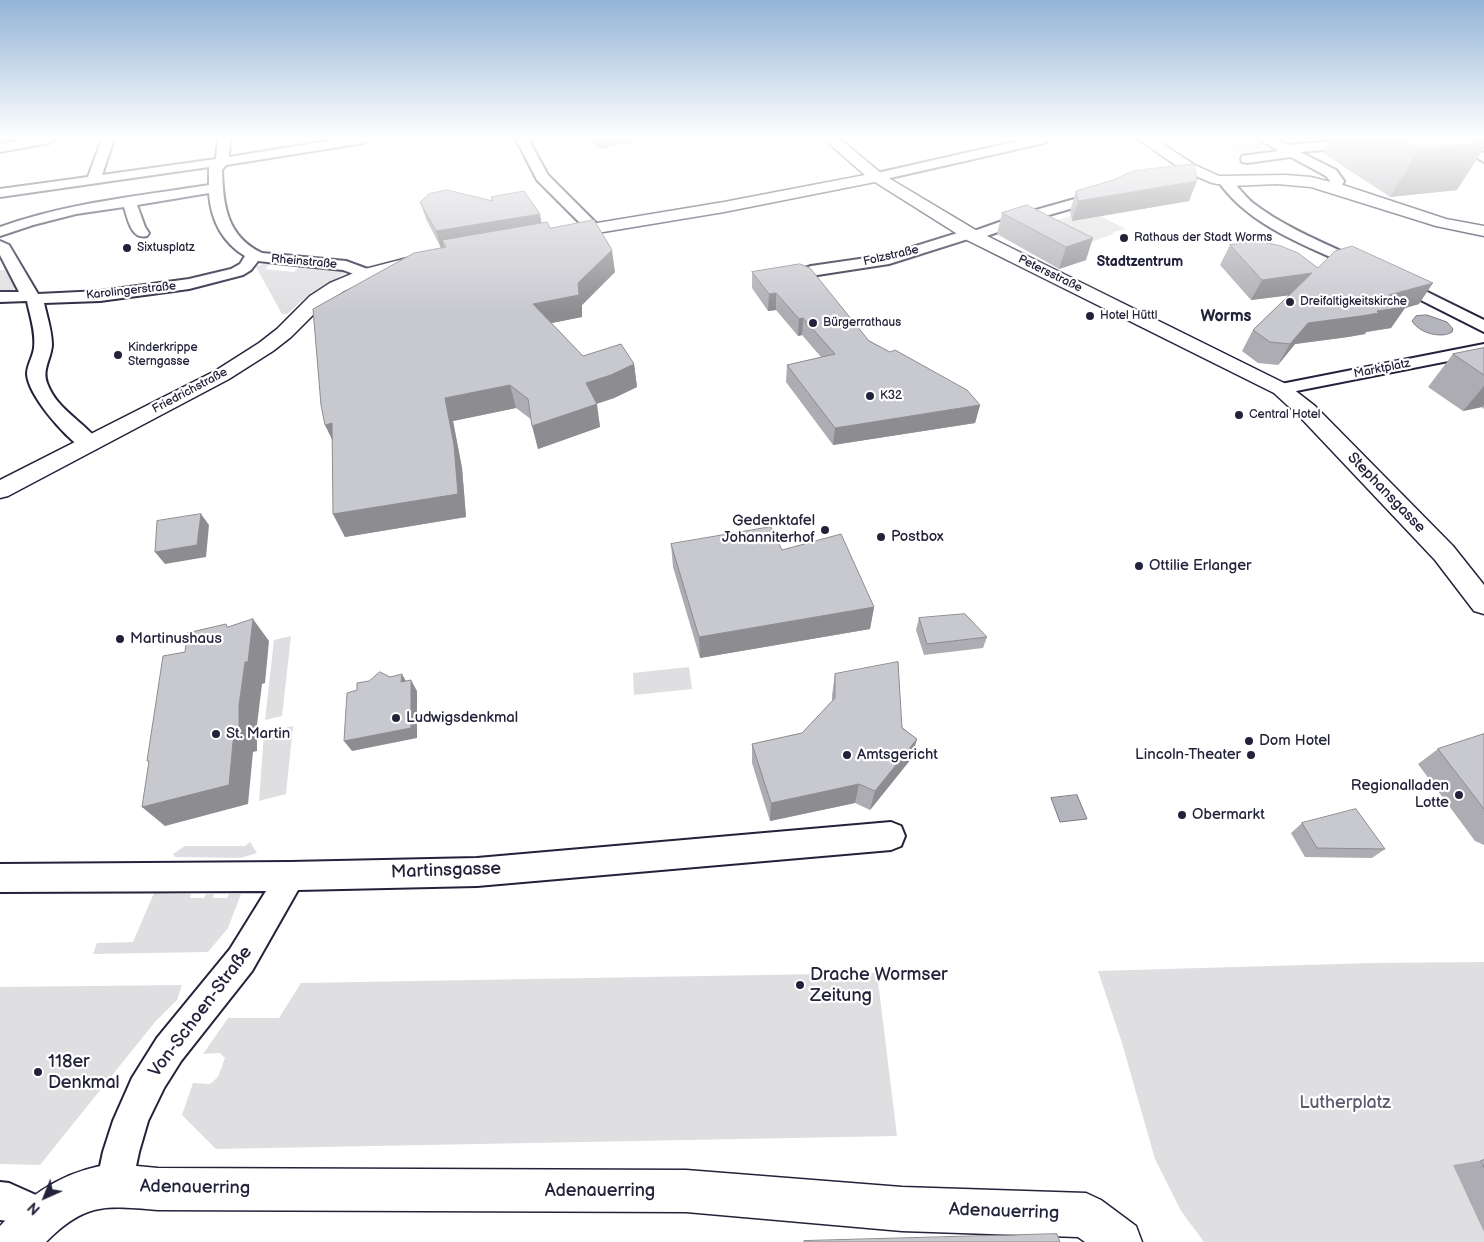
<!DOCTYPE html>
<meta charset="utf-8">
<style>
body{margin:0}
#map{position:relative;width:1484px;height:1242px;overflow:hidden;background:#fff;font-family:"Balsamiq Sans",sans-serif}
canvas{display:block}
.north{position:absolute;left:20px;top:1172px;width:50px;height:50px;-webkit-text-stroke:4px #fff;paint-order:stroke;rotate:224deg;font-size:14px;font-weight:700;line-height:20px;text-align:center;color:#22223b}
.north::after{content:'';display:block;margin:auto;width:18px;height:22px;background:#22223b;clip-path:polygon(50% 0,100% 100%,50% 72%,0 100%)}
</style>
<div id="map">
<canvas width="1484" height="1242"></canvas>
<div class="north">N</div>
</div>
<script>
const g = document.querySelector('canvas').getContext('2d');
g.lineJoin = 'round';
function fillPath(path, color) { g.fillStyle = color; g.fill(path, 'evenodd'); }
function trace(path, color, width, dash) { g.strokeStyle = color; g.lineWidth = width; g.lineCap = dash ? 'butt' : 'round'; g.setLineDash(dash || []); g.stroke(path); }
function label(font, color, halo, rows, align = 'center') {
  g.font = font + ' "Balsamiq Sans",sans-serif'; g.lineWidth = 4.5; g.setLineDash([]); g.textBaseline = 'middle'; g.strokeStyle = halo; g.fillStyle = color; for (const [text, x, y, turn = 0] of rows) {
    g.save(); g.translate(x, y); g.rotate((+turn || 0) * Math.PI / 180); g.textAlign = isNaN(turn) ? turn : align; if (halo) g.strokeText(text, 0, 0); g.fillText(text, 0, 0); g.restore();
  }
}
fillPath(new Path2D(`
 M1220 139H1254L1280 151 1247 157Z
 M1089 210 1126 229 1113 232 1114 234 1067 250 1039 226Z
 M265 263H271L265 269 294 272 301 265 336 268 347 272 312 292 287 314H282L256 267Z
 M0 270H8L16 286 13 290 0 293Z
 M291 636 282 716 265 720 274 640Z
 M689 667 692 689 634 695 633 673Z
 M293 726 286 794 259 801 264 733Z
 M250 842 257 853 241 858 175 857 173 854 185 846H245Z
 M154 893 191 894 190 898H204L206 894H214L213 898H227L229 894H241L228 928 208 952 93 954 97 943 133 942Z
 M1484 962V1242H1204L1181 1211 1155 1159 1122 1043 1098 971 1373 963Z
 M877 973 897 1136 216 1149 182 1115 193 1083 210 1084 218 1077 225 1058 220 1053 203 1054 228 1018H279L301 983Z
 M182 985 177 1000 155 1022 40 1165 0 1164V987Z`), '#dfdfe2');
const water = new Path2D(`
 M1427 315 1447 322 1453 329 1452 332C1441 339 1419 333 1412 321L1416 316Z
 M1077 795 1087 819 1060 822 1051 798Z`);
fillPath(water, '#b4b4bc');
trace(water, '#7a7a88', 1);
const minor = new Path2D(`
 M28 139H55L49 143 0 152V144Z
 M102 139H114L102 175 216 159 218 139H230L229 157 340 139H370L364 143 226 165 222 170C223 204 226 236 262 253L346 261 373 271 375 274 373 277 367 279 343 270 258 261 251 270 243 275 189 289 100 301 44 303C47 317 52 331 52 345 51 359 42 369 47 383 57 411 86 422 100 444L97 448C91 450 87 451 82 448 64 436 28 395 27 374 27 365 33 357 34 348 36 332 30 316 27 301L0 302V292H19L0 255V241L9 245 38 294 100 291 189 279 231 269 240 264 245 256C222 242 211 220 209 193L137 205 145 227 149 233 147 236C131 240 128 219 124 207L76 214 33 225 0 236V227C67 203 139 196 209 185V167L0 197V189L88 177Z
 M516 139H528L548 175 598 225 600 228 598 231H588L537 180Z
 M1027 139H1050L1044 143 877 181 870 177 877 173Z
 M1259 139H1275L1287 145 1360 139H1412L1406 143 1300 152 1336 170 1344 181 1339 191 1334 192 1327 188 1330 181 1326 176 1291 157 1247 163 1242 162 1241 159 1242 156 1279 151Z
 M1446 139H1461L1484 153V162Z
 M1225 177C1233 179 1245 197 1253 203 1287 229 1329 245 1367 263L1370 266 1367 269H1357C1308 246 1250 227 1218 181Z
 M1103 191 1110 195 1108 198 1035 219 978 239H968L889 264 811 276 805 274 803 271 805 268 811 266 887 255 964 231H974L1025 213Z
 M1397 277 1484 320V332L1391 285 1389 282 1391 279Z
 M1484 344V354L1281 394 1275 393 1272 389 1275 385 1281 384Z
 M891 822 901 826 905 836 901 846 891 850 477 886 298 890 252 971 181 1061 164 1088 148 1121 139 1152 132 1185 127 1198 114 1203 101 1198 96 1185 103 1152 113 1121 132 1078 157 1038 230 949 266 891 0 892V864L290 862 477 858Z
 M0 1182 9 1183 54 1203 60 1216 54 1229 41 1235 8 1221 0 1220Z`);
const tertiary = new Path2D(`
 M824 139H840L882 174 979 232 1288 385 1315 406 1453 546 1484 585V614L1474 611 1435 560 1299 416 1274 393 967 240 875 182 724 212 561 239 555 238 552 234 555 230 561 229 724 202 865 175Z
 M1138 139H1155L1195 165 1219 176 1286 175 1311 177 1346 186 1446 219 1484 226V236L1436 226 1311 187 1277 184 1230 186 1212 183 1184 171Z
 M423 254 429 255 432 259 429 263 373 278 344 291 324 304 291 337 273 351 229 379 8 496 0 498V480L215 371 259 343 277 329 310 296 330 283 361 270Z
 M115 1164 158 1168 686 1170 902 1187 1086 1193 1101 1200 1136 1226 1142 1242H1085L1078 1237 902 1231 686 1212 158 1210C105 1206 86 1202 46 1242H0V1226C31 1193 69 1168 115 1164Z`);
trace(minor, '#22223b', 4);
trace(tertiary, '#22223b', 3);
fillPath(minor, '#fff');
fillPath(tertiary, '#fff');
fillPath(new Path2D(`
 M587 139H631V142L600 149Z
 M1330 139H1481L1457 190 1390 197 1323 153Z
 M1076 191 1189 201 1072 221 1070 211Z
 M491 197 550 228 615 272 582 305V317L551 323 583 356 634 364 637 387 614 398 596 404 600 427 538 449 532 420 516 408 453 421 462 468 466 517 345 537 333 514 441 248 426 219 420 202 492 201Z
 M1027 205 1086 260 1059 269 997 234 1002 213Z
 M1230 245 1318 268 1419 304 1405 308 1391 328 1366 332 1365 334 1348 337 1295 344 1278 365 1258 363 1242 351 1253 330 1289 295 1251 300 1220 265Z
 M752 272 980 405 975 423 833 445 786 382 787 365 821 357 802 335 798 336 776 310 768 311 752 288Z
 M1484 348V409L1482 407 1463 411 1428 387 1453 354Z
 M671 544 782 550 874 607 870 629 700 658 673 567Z
 M919 618 987 637 983 648 924 655 916 630Z
 M835 674 917 739 911 759 870 810 855 803 770 821 752 763V744L802 733 832 701V695Z
 M1484 734V845L1475 841 1418 764 1438 749Z
 M1302 823 1385 849 1372 858 1305 857 1291 833Z
 M1484 1160V1232L1453 1165Z`), '#acacb2');
fillPath(new Path2D(`
 M599 139H631V142L600 149Z
 M1484 143V148L1457 190 1390 197 1419 149Z
 M1197 181 1189 201 1072 221 1078 201Z
 M540 214 543 231 442 240 444 248H441L436 231Z
 M1093 238 1086 260 1059 269 1066 247Z
 M612 250 615 272 582 305V317L537 326 533 304Z
 M1312 273 1300 294 1251 300 1262 280Z
 M1433 283 1419 304 1405 308 1391 328 1366 332 1365 334 1348 337 1295 344 1278 365 1290 344 1308 323 1389 295Z
 M776 293V310L768 311 769 294Z
 M803 318 802 335 798 336 799 319Z
 M634 364 637 387 614 398 590 406 586 383Z
 M510 385 516 408 453 421 462 468 466 517 345 537 333 514 445 398Z
 M1484 386V405L1482 407 1463 411Z
 M597 404 600 427 538 449 532 426Z
 M980 405 975 423 833 445 835 428Z
 M332 423 336 448 325 425Z
 M201 514 209 525 206 557 165 564 155 552Z
 M874 607 870 629 700 658 699 637Z
 M253 619 269 641 265 683 262 684 257 725V751L253 752 248 804 165 826 142 807 234 732 239 705 245 662Z
 M402 674 408 685 401 682Z
 M411 680 417 691V738L352 751 344 741Z
 M917 739 911 759 870 810 875 791Z
 M859 784 855 803 770 821 771 803Z`), '#8c8c91');
const building = new Path2D(`
 M1402 139H1481L1484 141V143L1419 149Z
 M1194 164 1197 181 1078 201 1076 191 1113 180 1133 171Z
 M447 190 493 201 491 197 524 191 540 214 436 231 420 202 429 194Z
 M1027 205 1093 238 1066 247 1002 213Z
 M594 220 612 250 578 283 579 295 533 304 583 356 621 344 634 364 611 375 586 383 597 404 532 426 528 399 510 385 445 398 454 445 458 494 333 514 332 423 325 425 321 405 313 309 414 253 446 247 442 240 547 222 550 228Z
 M1259 241 1281 246 1298 253 1318 268 1335 251 1352 246 1433 283 1389 295 1405 307 1377 311 1379 313 1361 316 1308 323 1290 344 1270 342 1253 330 1312 273 1262 280 1230 245Z
 M800 264 810 268 869 341 890 352 895 350 967 390 980 405 835 428 787 365 835 354 803 318 799 319 776 293 769 294 752 272Z
 M1484 348V375L1453 354Z
 M201 514 197 545 155 552 157 521Z
 M771 527 782 550 841 534 874 607 699 637 671 544Z
 M965 614 987 637 927 644 919 618Z
 M253 619 248 662H245L239 705V731L234 732 229 785 142 807 149 761H147L163 656 185 652 187 633 226 624 227 627Z
 M898 662 902 728 917 739 875 791 859 784 771 803 752 744 802 733 835 698V674Z
 M380 672 390 677 402 674 401 682 411 680V728L344 741 347 693 357 690V683L369 681Z
 M1484 734V809L1438 749Z
 M1356 809 1385 849 1317 848 1302 823Z
 M1484 1160V1168L1481 1161Z
 M1057 1234 1060 1242H804V1241Z`);
fillPath(building, '#c8c8cf');
trace(building, '#8c8c91', 1);
const sky = g.createLinearGradient(0, 0, 0, 313);
sky.addColorStop(0, '#93b4d6');
sky.addColorStop(0.44, '#fff');
sky.addColorStop(1, '#ffffff00');
g.fillStyle = sky;
g.fillRect(0, 0, 1484, 313);
for (const [x, y, r, color] of [
 [1124,238,5,"#22223b"],
 [127,248,5,"#22223b"],
 [1290,302,5,"#22223b"],
 [1090,316,5,"#22223b"],
 [813,323,5,"#22223b"],
 [118,355,5,"#22223b"],
 [870,396,5,"#22223b"],
 [1239,415,5,"#22223b"],
 [825,530,5,"#22223b"],
 [881,537,5,"#22223b"],
 [1139,566,5,"#22223b"],
 [120,639,5,"#22223b"],
 [396,718,5,"#22223b"],
 [216,734,5,"#22223b"],
 [1249,741,5,"#22223b"],
 [847,755,5,"#22223b"],
 [1251,755,5,"#22223b"],
 [1459,795,5,"#22223b"],
 [1182,815,5,"#22223b"],
 [800,985,5,"#22223b"],
 [38,1072,5,"#22223b"]
]) { const dot = new Path2D(); dot.arc(x, y, r, 0, 2 * Math.PI); g.fillStyle = color; g.fill(dot); trace(dot, '#fff', 2); }
label('12px', '#22223b', '#fff', [
 ["Rathaus der Stadt Worms",1134,238],
 ["Sixtusplatz",137,248],
 ["Dreifaltigkeitskirche",1300,302],
 ["Hotel Hüttl",1100,316],
 ["Bürgerrathaus",823,323],
 ["Kinderkrippe",128,348],
 ["Sterngasse",128,362],
 ["K32",880,396],
 ["Central Hotel",1249,415]
], 'left');
label('12px', '#22223b', '#fff', [
 ["Folzstraße",891,256,-13],
 ["Rheinstraße",304,262,5],
 ["Petersstraße",1050,274,26],
 ["Karolingerstraße",131,291,-6],
 ["Marktplatz",1382,369,-11],
 ["Friedrichstraße",190,391,-28]
]);
label('bold 14px', '#22223b', '#fff', [
 ["Stadtzentrum",1140,262]
]);
label('15px', '#22223b', '#fff', [
 ["Stephansgasse",1386,493,46]
]);
label('15px', '#22223b', '#fff', [
 ["Gedenktafel",815,521,"right"],
 ["Johanniterhof",815,538,"right"],
 ["Postbox",891,537],
 ["Ottilie Erlanger",1149,566],
 ["Martinushaus",130,639],
 ["Ludwigsdenkmal",406,718],
 ["St. Martin",226,734],
 ["Dom Hotel",1259,741],
 ["Amtsgericht",857,755],
 ["Lincoln-Theater",1241,755,"right"],
 ["Regionalladen",1449,786,"right"],
 ["Lotte",1449,803,"right"],
 ["Obermarkt",1192,815]
], 'left');
label('bold 16px', '#22223b', '#fff', [
 ["Worms",1226,317]
]);
label('18px', '#22223b', '#fff', [
 ["Martinsgasse",446,871,-2],
 ["Von-Schoen-Straße",201,1012,-53],
 ["Adenauerring",195,1188,1],
 ["Adenauerring",600,1191],
 ["Adenauerring",1004,1212,2]
]);
label('18px', '#22223b', '#fff', [
 ["Drache Wormser",810,975],
 ["Zeitung",810,996],
 ["118er",48,1062],
 ["Denkmal",48,1083]
], 'left');
label('18px', '#5b5b6d', '#fff', [
 ["Lutherplatz",1345,1103]
]);
</script>
